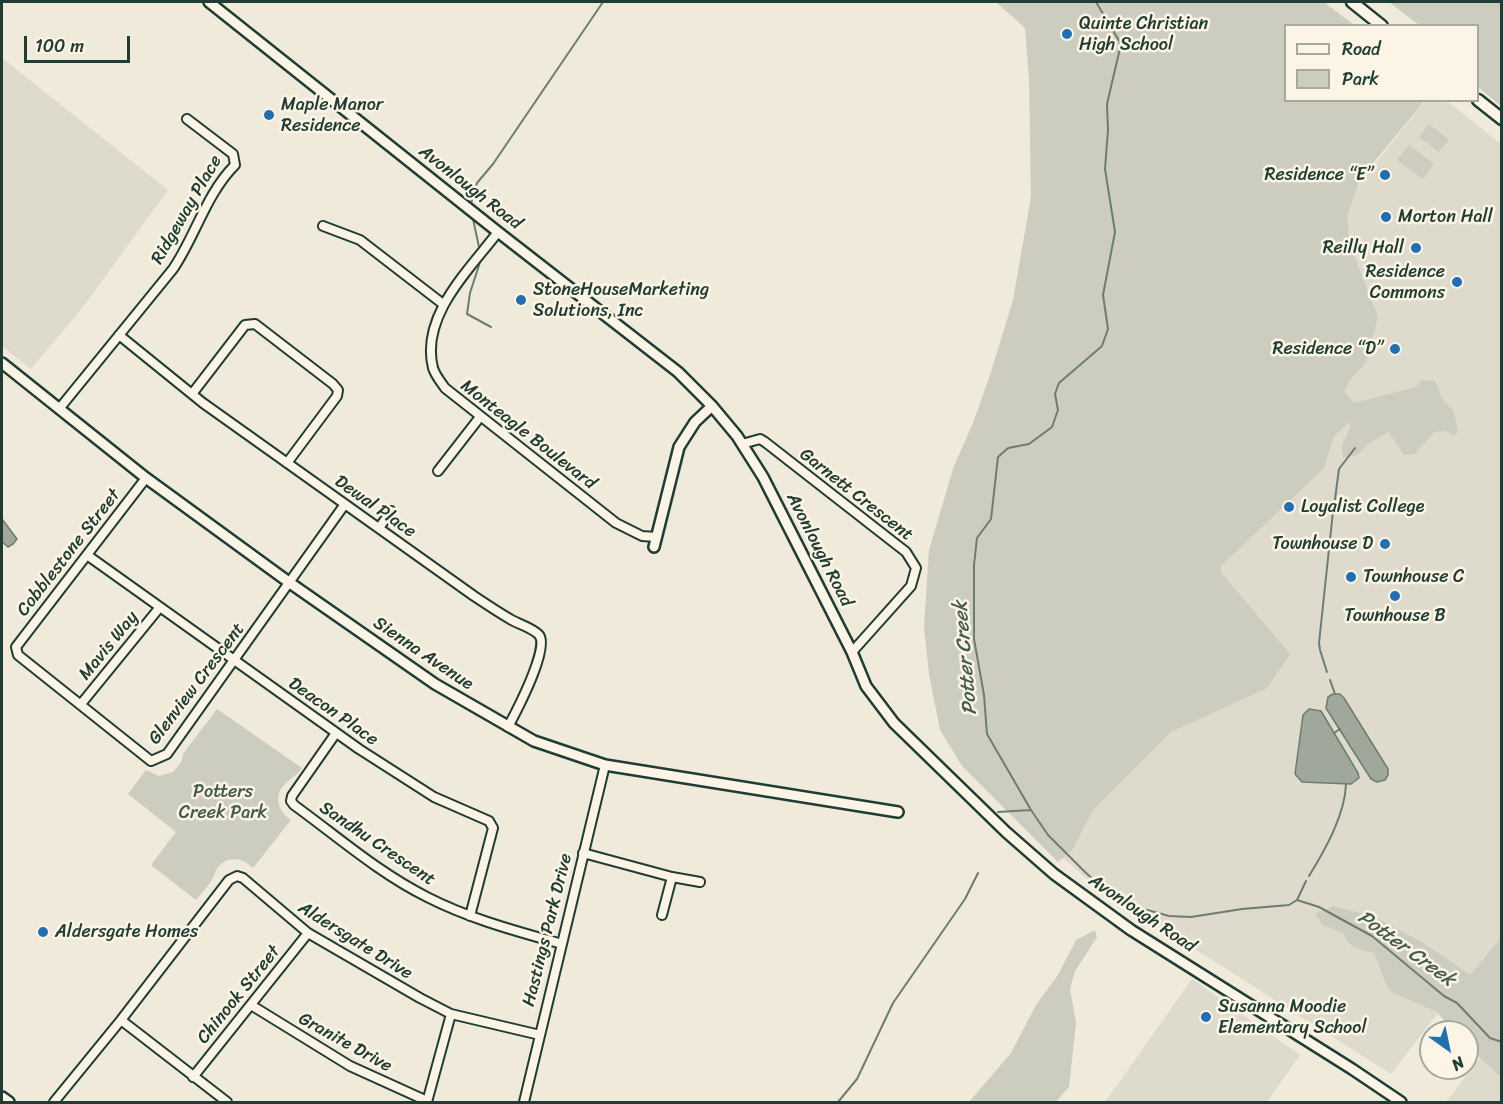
<!DOCTYPE html>
<meta charset="utf-8">
<style>
body{margin:0}
#map{position:relative;width:1503px;height:1104px;overflow:hidden;background:#efeada;font-family:Sriracha,sans-serif}
canvas{display:block}
.frame{position:absolute;inset:0;border:3px solid #1f3d34;pointer-events:none}
.legend{position:absolute;left:1284px;top:24px;width:195px;height:78px;box-sizing:border-box;background:#fcf5e5;border:2px solid #a4ab9e;margin:0;padding:8px 10px;list-style:none;font-size:18px;color:#1f3d34}
.legend li{display:flex;align-items:center;gap:12px;height:30px}
.legend b{width:30px;border:2px solid #a4ab9e}
.north{position:absolute;left:1419px;top:1020px;width:60px;height:60px;box-sizing:border-box;background:#fcf5e5;border:2px solid #a4ab9e;border-radius:50%;rotate:147deg;font-size:16px;font-weight:700;line-height:24px;text-align:center;color:#1f3d34}
.north::after{content:'';display:block;margin:auto;width:21px;height:27px;background:#1f6fb2;clip-path:polygon(50% 0,100% 100%,50% 72%,0 100%)}
.scale{position:absolute;left:24px;top:36px;width:106px;height:27px;box-sizing:border-box;border:3px solid #1f3d34;border-top:0;padding-left:8px;font-size:18px;line-height:21px;white-space:nowrap;color:#1f3d34;-webkit-text-stroke:4px #fcf5e5;paint-order:stroke}
</style>
<div id="map">
<canvas width="1503" height="1104"></canvas>
<div class="frame"></div>
<ul class="legend">
<li><b style="height:8px;background:#fcf5e5"></b>Road</li>
<li><b style="height:16px;background:#cccdbf"></b>Park</li>
</ul>
<div class="north">N</div>
<div class="scale">100 m</div>
</div>
<script>
const g = document.querySelector('canvas').getContext('2d');
g.lineJoin = 'round';
function fillPath(path, color) { g.fillStyle = color; g.fill(path, 'evenodd'); }
function trace(path, color, width, dash) { g.strokeStyle = color; g.lineWidth = width; g.lineCap = dash ? 'butt' : 'round'; g.setLineDash(dash || []); g.stroke(path); }
function label(font, color, halo, rows, align = 'center') {
  g.font = font + ' Sriracha,sans-serif'; g.lineWidth = 5; g.setLineDash([]); g.textBaseline = 'middle'; g.strokeStyle = halo; g.fillStyle = color; for (const [text, x, y, turn = 0] of rows) {
    g.save(); g.translate(x, y); g.rotate((+turn || 0) * Math.PI / 180); g.textAlign = isNaN(turn) ? turn : align; if (halo) g.strokeText(text, 0, 0); g.fillText(text, 0, 0); g.restore();
  }
}
fillPath(new Path2D(`
 M2 58 168 190 83 307 31 369 2 346Z
 M1425 101H1447L1501 144V1102H1446L1485 1051 1467 1032H1460L1437 1014 1391 1074 1093 884 1052 849 1183 405Z
 M1192 979 1300 1055 1267 1102H1105Z`), '#dedbcc');
fillPath(new Path2D(`
 M996 2H1324L1354 25 1286 26V100L1422 101V104L1360 179 1347 216 1350 245 1378 317 1366 363 1351 378 1344 391 1354 403 1416 387 1422 380 1435 381 1443 400 1453 410 1458 431 1454 436 1446 431 1434 432 1415 454 1404 455 1388 432 1368 444 1357 455 1343 458 1342 445 1351 426 1349 422 1334 436 1324 468 1222 565 1220 571 1290 654 1267 688 1171 732 1093 810 1073 849 1058 862 962 766 940 730 929 674 924 627 929 550 954 466 973 423 991 372 1013 300 1031 197 1029 79 1025 28Z
 M1389 2H1501V106L1478 87V26L1419 25Z
 M1429 124 1449 140 1439 152 1419 137Z
 M1409 145 1434 164 1423 179 1397 160Z
 M217 709 302 768C296 777 290 778 284 785 273 797 279 812 291 820L253 868C244 858 228 855 218 867 215 871 214 876 212 880 207 887 201 894 196 900L151 865 176 832 128 794 146 770 159 776 173 772 182 761 183 754Z
 M1334 906 1375 917 1425 944 1470 975 1501 938V1077L1467 1046V1032H1455L1437 1012 1391 992 1386 984 1374 953C1359 950 1349 948 1343 933L1323 925 1315 914Z
 M1095 930 1097 937 1075 971 1070 989 1076 1023 1069 1087 1056 1102H969L1011 1053 1036 1005 1058 975 1076 940Z`), '#cccdbf');
const water = new Path2D(`
 M2 519 17 539 13 544 8 547 2 542Z
 M1333 694H1340L1344 698 1388 769V775L1385 780 1377 782 1371 779 1326 708 1328 697Z
 M1309 709 1321 711 1358 773 1359 778 1351 784 1302 782 1295 774 1303 715Z`);
fillPath(water, '#9fa89a');
trace(water, '#6c7d71', 1.5);
trace(new Path2D(`
 M1096 2 1121 44 1107 104 1108 130 1105 169 1115 232 1103 295 1108 329 1102 346 1059 383 1055 394 1058 410 1052 427 1029 444 1008 448 998 457 991 519 977 538 974 565V639L984 695 987 734 1031 810 1048 835 1086 873 1112 896 1129 905 1169 916 1191 917 1242 909 1289 905 1297 900 1319 907 1372 936 1444 996 1457 1003 1490 1038 1502 1042
 M470 207 477 183 493 164 603 2
 M473 219 479 247
 M482 256 470 293 467 314 491 327
 M1335 499 1339 469 1355 448
 M1327 672 1320 650 1319 643 1334 502
 M1330 680 1335 694
 M1334 733 1340 729
 M998 812 1031 810
 M1309 876C1325 850 1345 815 1346 784
 M1297 900 1306 881
 M838 1102 857 1079 893 1003 965 899 978 873`), '#6c7d71', 2);
const minor = new Path2D(`
 M323 226 360 240 443 304
 M498 232C469 270 420 316 433 368 435 375 441 382 445 388L616 523 642 536 656 537
 M119 335 203 403 474 596C486 604 498 612 510 619 518 624 533 628 539 635 550 648 515 714 508 727
 M192 394 245 325 255 324 333 384 338 390 337 396 287 463
 M59 409 173 269C196 235 206 194 235 165L233 154 187 119
 M742 444 760 439 765 442 906 552 916 568 911 586 852 652
 M438 471 480 417
 M146 478 16 647 18 655 151 761 167 754 345 504
 M379 528 391 511
 M87 555 359 749 434 797 489 821 493 828 470 916
 M81 704 160 607
 M336 733 292 796 291 801 294 805C338 837 379 873 427 897 470 919 516 931 562 944
 M583 853 672 877 700 882
 M662 915 672 877
 M251 1005 350 1066 427 1101
 M121 1020 227 1102
 M193 1077 308 933
 M54 1102 121 1020 229 880 237 876 243 878 308 933 420 998 451 1014 540 1035
 M427 1102 451 1014
 M524 1102 605 765`);
const tertiary = new Path2D(`
 M209 2 498 232 678 372 712 406 737 436 763 477 852 652 866 686 894 723 1006 832 1054 874 1131 930 1352 1069 1401 1102
 M2 363 146 478 290 583 435 684 534 741 605 765 898 812
 M654 547 679 447 695 422 712 406
 M2 1097 9 1102`);
const secondary = new Path2D(`
 M1352 2 1382 26
 M1478 100 1502 119`);
trace(minor, '#1f3d34', 12);
trace(tertiary, '#1f3d34', 14);
trace(secondary, '#1f3d34', 15);
trace(minor, '#fcf5e5', 8);
trace(tertiary, '#fcf5e5', 9);
trace(secondary, '#fcf5e5', 10);
for (const [x, y, r, color] of [
 [1067,34,6,"#1f6fb2"],
 [269,115,6,"#1f6fb2"],
 [1385,175,6,"#1f6fb2"],
 [1386,217,6,"#1f6fb2"],
 [1416,248,6,"#1f6fb2"],
 [1457,282,6,"#1f6fb2"],
 [521,300,6,"#1f6fb2"],
 [1395,349,6,"#1f6fb2"],
 [1289,507,6,"#1f6fb2"],
 [1385,544,6,"#1f6fb2"],
 [1351,577,6,"#1f6fb2"],
 [1395,596,6,"#1f6fb2"],
 [43,932,6,"#1f6fb2"],
 [1206,1017,6,"#1f6fb2"]
]) { const dot = new Path2D(); dot.arc(x, y, r, 0, 2 * Math.PI); g.fillStyle = color; g.fill(dot); trace(dot, '#fcf5e5', 2); }
label('18px', '#1f3d34', '#fcf5e5', [
 ["Quinte Christian",1079,24],
 ["High School",1079,45],
 ["Maple Manor",281,105],
 ["Residence",281,126],
 ["Residence “E”",1373,175,"right"],
 ["Morton Hall",1398,217],
 ["Reilly Hall",1404,248,"right"],
 ["Residence",1445,272,"right"],
 ["Commons",1445,293,"right"],
 ["StoneHouseMarketing",533,290],
 ["Solutions, Inc",533,311],
 ["Residence “D”",1383,349,"right"],
 ["Loyalist College",1301,507],
 ["Townhouse D",1373,544,"right"],
 ["Townhouse C",1363,577],
 ["Townhouse B",1395,616,"center"],
 ["Aldersgate Homes",55,932],
 ["Susanna Moodie",1218,1007],
 ["Elementary School",1218,1028]
], 'left');
label('18px', '#1f3d34', '#fcf5e5', [
 ["Avonlough Road",470,188,38],
 ["Ridgeway Place",187,210,-60],
 ["Monteagle Boulevard",528,435,38],
 ["Garnett Crescent",856,495,38],
 ["Dewal Place",375,507,35],
 ["Avonlough Road",819,550,63],
 ["Cobblestone Street",69,553,-52],
 ["Mavis Way",109,646,-51],
 ["Sienna Avenue",423,654,34],
 ["Glenview Crescent",197,684,-53],
 ["Deacon Place",333,712,35],
 ["Sandhu Crescent",377,844,34],
 ["Avonlough Road",1142,914,34],
 ["Hastings Park Drive",548,930,-76],
 ["Aldersgate Drive",355,941,32],
 ["Chinook Street",239,995,-51],
 ["Granite Drive",345,1043,29]
]);
label('18px', '#425a50', '#fcf5e5', [
 ["Potters",223,792],
 ["Creek Park",223,813]
]);
label('italic 20px', '#455d53', '#fcf5e5', [
 ["Potter Creek",966,658,-95],
 ["Potter Creek",1406,949,36]
]);
</script>
